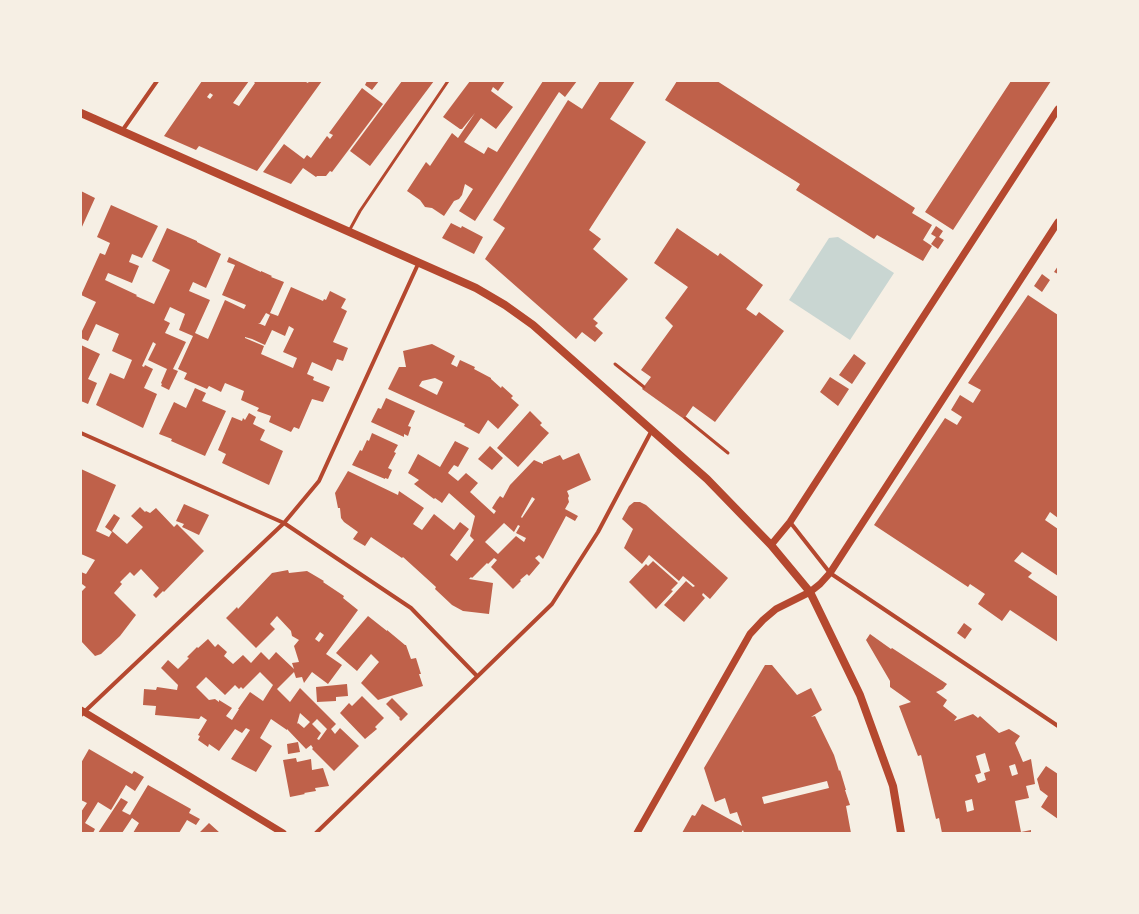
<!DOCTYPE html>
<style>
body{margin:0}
#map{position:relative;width:1139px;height:914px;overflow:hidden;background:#f6efe4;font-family:Montserrat,sans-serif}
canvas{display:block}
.frame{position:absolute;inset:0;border:82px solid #f6efe4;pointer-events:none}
</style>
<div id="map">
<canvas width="1139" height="914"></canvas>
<div class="frame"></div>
</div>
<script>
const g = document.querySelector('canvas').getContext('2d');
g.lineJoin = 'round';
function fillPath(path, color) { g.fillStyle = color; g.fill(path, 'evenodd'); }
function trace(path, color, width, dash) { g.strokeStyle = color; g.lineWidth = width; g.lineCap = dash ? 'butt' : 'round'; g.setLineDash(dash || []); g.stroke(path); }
fillPath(new Path2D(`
 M838 237 894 273 850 340 789 300 829 238Z`), '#c9d6d2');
fillPath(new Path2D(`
 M202 81H249L233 103 239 106 255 83 253 81H304L308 83 309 81H322L257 171 199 146 196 150 164 136ZM210 93 213 95 210 99 207 97Z
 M367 81H379L372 90 365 85Z
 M402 81H434L370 166 350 151Z
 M470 81H505L498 91 493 87 491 91 513 107 496 129 481 118 464 142 484 154 488 147 497 152 543 81H577L565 97 559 92 475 221 459 211 473 189 465 184 462 195 459 199 454 201 444 216 432 208 425 207 420 200 407 191 426 162 430 166 452 133 458 138 475 113 462 129H460L443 117Z
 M600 81H635L610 119 646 142 589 230 601 239 593 249 628 279 593 319 598 323 595 326 603 333 595 342 582 332 576 339 485 259 505 228 493 220 568 100 582 109Z
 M677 81H717L915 208 912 213 932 225 923 240 932 246 923 261 877 235 874 239 796 190 800 184 665 100Z
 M1011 81H1051L953 230 925 212Z
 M362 88 383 104 332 172 330 171 326 176H317L316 177 303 168 291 184 263 172 284 144 304 159 307 155 311 158 327 136 330 139 333 135 329 133Z
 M81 191 95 198 81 229Z
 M111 205 158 226 142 258 132 254 129 262 139 266 132 283 108 273 105 280 137 295 136 296 154 304 170 270 152 261 167 228 197 241V242L221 254 206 288 193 282 189 291 210 300 195 333 208 339 225 300 244 309 246 305 222 295 235 265 227 262 229 257 261 272V271L272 276 271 277 284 282 270 313 278 316 291 287 323 301 324 299 326 300 330 291 346 299 341 308 347 311 333 342 348 348 343 361 337 359 332 371 312 362 307 374 314 377 313 380 330 387 323 402 312 399 299 429 294 427 291 432 269 422 271 416 257 411 259 408 241 400 244 391 225 383 221 392 209 386 207 389 184 379 187 373 178 369 193 336 179 330 185 314 170 307 164 320 170 323 165 333 186 342 173 369 178 371 169 390 161 386 162 384 161 383 167 369 148 360 156 344 153 342 142 366 144 367 145 365 153 369 144 388 157 394 143 428 96 405 110 373 124 379 132 360 112 351 119 334 96 324 88 341 81 338V333L96 302 81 295 100 253 105 255 110 243 97 237ZM266 313 270 315 265 326 258 323H260ZM289 326 294 329 283 352 297 358 293 368 261 354 264 346 245 338V337L252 339 265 345 272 330 285 336Z
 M451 223 461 228 462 226 483 237 474 254 442 238Z
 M936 226 943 231 939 237 944 240 938 249 931 244 936 237 931 234Z
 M677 228 718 256 720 253 763 285 746 309 756 316 759 312 784 331 715 422 693 406 684 419 642 389 651 377 641 370 673 326 665 318 688 287 654 263Z
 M1058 266V274L1054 272Z
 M1042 274 1050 280 1042 292 1034 286Z
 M1028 295 1058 315V518L1050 512 1045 520 1058 529V576L1022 552 1014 561 1032 573 1028 577 1058 597V642L1010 610 1002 621 978 604 985 594 970 584 968 587 874 525 945 418 957 425 962 417 951 410 960 395 973 403 981 390 968 383Z
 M432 344 455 356 451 364 457 367 460 360 475 367 474 369 491 378V379L501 388 502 386 513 396 511 398 519 405 498 429 488 420 479 434 464 426 465 424 388 389 399 367H406L403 351ZM435 378 443 382 437 395 419 386 422 381Z
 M81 345 100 354 88 379 97 383 88 404 81 401Z
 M854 354 866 363 852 384 839 375Z
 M830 377 849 389 838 406 820 392Z
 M195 388 206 393 202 401 226 411 205 456 171 441 172 439 159 434 174 402 186 408Z
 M386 398 415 411 408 426 411 427 408 436 404 434V437L371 422 378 408 381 409Z
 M530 411 542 423 540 425 549 433 518 467 497 448Z
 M249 413 256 417 253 424 265 430 260 440 283 451 269 485 222 463 226 454 218 450 232 417 242 421 243 418 245 420Z
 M372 433 398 445 394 452 396 453 388 468 392 470 388 479 385 478V479L352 465 360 450 362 451 367 440 369 441Z
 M455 441 469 448 458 467 454 465 448 473 458 481 466 473 478 483 470 492 494 514 496 511 492 508 497 500 500 496 503 498 510 485 534 460 543 464V462L560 455 563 460 579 453 591 480 567 491 569 496 568 498 569 502 565 509 578 516 575 521 566 516 543 559 539 555 535 558 540 563 529 576 527 574 520 580 521 581 513 589 491 567 497 560 494 558 488 564 487 563 472 578 471 577 469 579 493 583 489 614 463 611 452 605 435 589 436 587 403 557 402 558 371 537 365 546 353 539 358 532 344 522 341 518 340 508H338L335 493 348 471 398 495 399 491 424 508 413 524 422 530 434 514 454 530 460 522 469 529 450 555 457 561 474 540 470 536 475 516 449 493 442 503 435 498 434 499 414 484 419 480 408 473 418 454 440 467ZM532 497 535 499 522 518 521 517ZM504 523 514 532 518 525 520 526 516 533 526 538 524 542 516 536 498 554 485 542Z
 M490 446 503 458 492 470 478 459Z
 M81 469 116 485 96 531 109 537 112 532 105 527 114 514 120 518 112 531 127 544 143 527 131 516 140 507 145 512 146 511 150 513 156 508 174 527 177 524 204 551 164 592 163 591 156 598 153 595 159 588 141 569 134 576 130 572 120 582 122 584 114 593 136 615 120 636 101 654 95 656 81 641V592L86 587 82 584 81 586V572L86 574 95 560 81 554Z
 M634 502H640L646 505 728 578 710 599 703 593 702 595 705 598 684 622 664 605 686 581 693 587 695 586 683 576 679 581 649 555 642 564 624 548 633 529 622 519 629 506Z
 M184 504 209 515 199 535 182 527 184 524 176 521Z
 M653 561 678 583 671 590 673 591 656 609 629 582 646 564 648 566Z
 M288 570 289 573 307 571 324 581 323 582 344 596 343 598 358 610 326 654 342 665 328 684 312 672 304 683 302 677 296 678 294 672 277 689 290 702 300 688 336 724 331 729 335 734 340 728 359 746 334 771 312 749 313 748 311 745 306 749 287 729V730L271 719 260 738 272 746 256 772 231 759 250 730 246 728 242 733 235 729 219 751 209 744 208 747 198 740 200 736 198 735 207 720 201 716 199 719 155 715 156 706 143 705 144 689 156 690 157 687 177 690 178 685 161 668 168 660 178 669 189 658 187 657 197 647 198 648 208 639 215 647 218 644 227 652 224 656 233 664 243 655 251 663 261 652 269 660 276 652 294 669 292 663 299 662 294 646 299 640 292 636 291 631 277 616 270 624 275 629 256 648 226 618 237 607 238 609 272 573ZM320 632 324 635 319 642 315 639ZM260 672 273 685 263 701 250 692 238 709H239L232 720 226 716 232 708 219 700V702L215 699 209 700 196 687 206 677 225 695 235 685 239 689 241 687 243 689ZM300 713 310 722 304 728 298 723 297 724ZM317 719 327 729 319 740 317 739 321 733 312 724Z
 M368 616 387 631V630L405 645H406L411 659 416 658 421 674H419L423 686 378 700 361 683 379 662 371 654 357 671 336 653Z
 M964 623 972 629 965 639 957 633Z
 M870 634 891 649 892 648 947 684 943 689 936 692 947 700 943 706 957 717 954 721 973 714 978 718 980 716 999 733 1009 729 1020 736 1015 743 1023 762 1031 759 1035 784 1026 786 1029 798 1015 801 1021 832 1031 830V833H942L939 818 936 819 921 755 918 756 899 706 911 702 890 687V681L866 640ZM985 753 990 771 984 773 986 780 978 783 975 775 981 773 976 756ZM1015 764 1018 774 1012 776 1009 766ZM972 799 974 810 967 812 965 801Z
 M765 665H772L797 695 811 688 822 710 811 717 815 716 834 755 839 771 840 770 846 790H845L850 805 846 806 851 833H744L743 830 741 833H682L692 815 695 816 702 804 742 826 737 812 730 814 725 798 715 802 704 768ZM827 781 829 788 764 804 762 797Z
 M347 684 348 696 336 697V701L317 702 316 687Z
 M362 696 384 718 375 727 377 729 365 739 340 713 349 703 352 706Z
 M392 698 408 714 401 721 399 719 400 718 386 704Z
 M298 742 300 752 288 754 287 744Z
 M89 749 132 774 134 771 144 777 135 791 126 785 111 810 98 802 85 823 95 829 93 833H81V812L87 803 81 800V763Z
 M296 758 297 762 311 759 312 770 323 768 329 786 315 788 316 791 304 793 305 794 290 797 283 760Z
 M1046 766 1058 774V819L1041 807 1048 796 1040 790 1037 779Z
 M148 785 191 809 189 813 200 819 196 825 187 820 179 833H133L139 823 132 818 122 833H98L121 798 128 802 122 811 130 815Z
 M209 823 220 833H199Z`), '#bf614a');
trace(new Path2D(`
 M349 231 360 211 448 81
 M615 364 644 387
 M685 418 728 453`), '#b5482f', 3);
trace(new Path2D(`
 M122 131 157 81
 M81 433 284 523 411 608 477 676
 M790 522 830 573 1058 726
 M81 715 284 523 319 481 419 262
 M316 833 552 604 598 532 652 430`), '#b5482f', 4);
trace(new Path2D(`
 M771 545 790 522 1058 109
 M81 710 283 833
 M637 833 750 634 763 620 776 609 810 592 820 584 830 573 1058 222`), '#b5482f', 7);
trace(new Path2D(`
 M81 113 476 288 505 305 533 325 707 479 771 545 810 592 860 695 893 786 901 833`), '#b5482f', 8);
</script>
